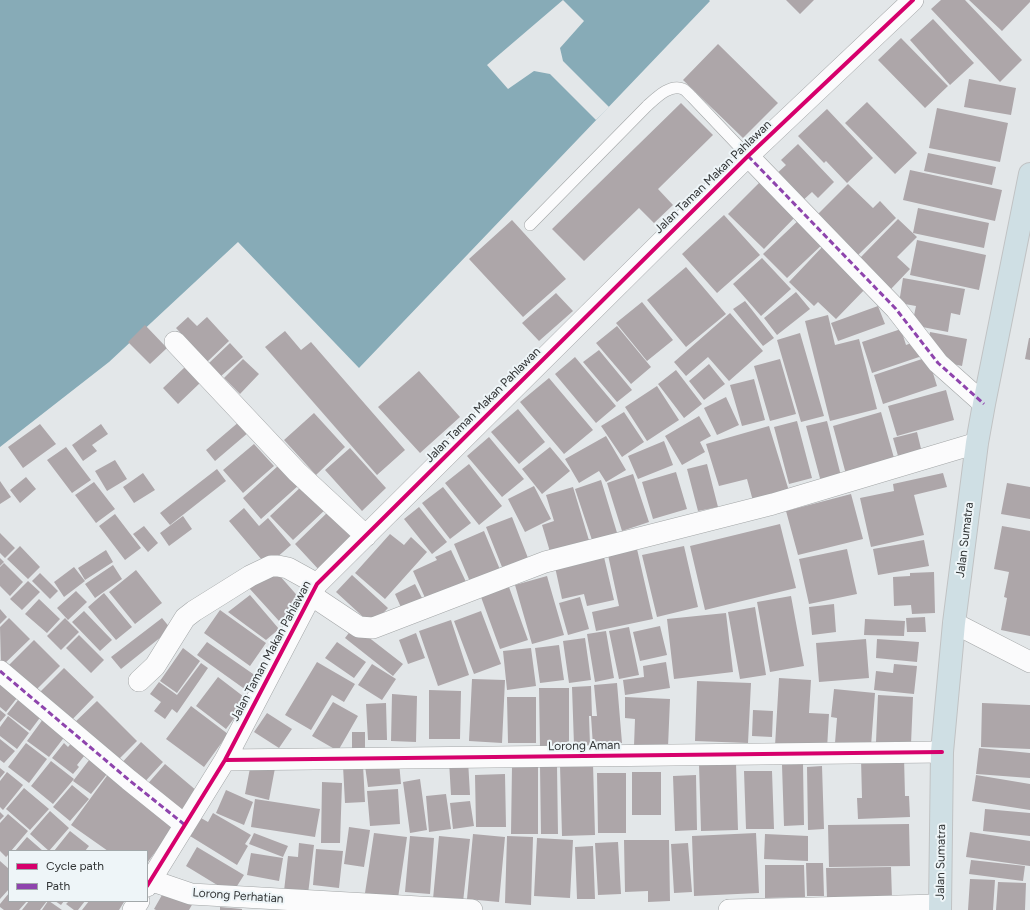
<!DOCTYPE html>
<style>
body{margin:0}
#map{position:relative;width:1030px;height:910px;overflow:hidden;background:#e3e7e9;font-family:Figtree,sans-serif}
canvas{display:block}
.legend{position:absolute;left:8px;top:850px;width:140px;height:52px;box-sizing:border-box;background:#eef5f8;border:1px solid #a2a8aa;margin:0;padding:5px 7px;list-style:none;font-size:12px;color:#313435}
.legend li{display:flex;align-items:center;gap:8px;height:20px}
.legend b{width:20px;border:1px solid #a2a8aa}
</style>
<div id="map">
<canvas width="1030" height="910"></canvas>
<ul class="legend">
<li><b style="height:5px;background:#d6006c"></b>Cycle path</li>
<li><b style="height:5px;background:#8e44ad"></b>Path</li>
</ul>
</div>
<script>
const g = document.querySelector('canvas').getContext('2d');
g.lineJoin = 'round';
function fillPath(path, color) { g.fillStyle = color; g.fill(path, 'evenodd'); }
function trace(path, color, width, dash) { g.strokeStyle = color; g.lineWidth = width; g.lineCap = dash ? 'butt' : 'round'; g.setLineDash(dash || []); g.stroke(path); }
function label(font, color, halo, rows, align = 'center') {
  g.font = font + ' Figtree,sans-serif'; g.lineWidth = 4; g.setLineDash([]); g.textBaseline = 'middle'; g.strokeStyle = halo; g.fillStyle = color; for (const [text, x, y, turn = 0] of rows) {
    g.save(); g.translate(x, y); g.rotate((+turn || 0) * Math.PI / 180); g.textAlign = isNaN(turn) ? turn : align; if (halo) g.strokeText(text, 0, 0); g.fillText(text, 0, 0); g.restore();
  }
}
fillPath(new Path2D(`
 M0 0H709L710 1 359 368 238 242 109 362 0 447Z`), '#87abb7');
fillPath(new Path2D(`
 M563 0 584 21 560 48 563 61 609 107 596 120 550 74 534 71 508 89 487 65Z`), '#e3e7e9');
fillPath(new Path2D(`
 M786 0H814L800 14Z
 M941 0H965L1022 60 1000 82 931 9Z
 M969 0H1030V2L1002 31Z
 M933 19 974 63 950 85 910 40Z
 M901 38 948 86 925 108 878 60Z
 M718 44 778 103 743 138 683 80Z
 M969 79 1016 88 1011 115 964 107Z
 M867 102 917 153 895 174 845 123Z
 M681 103 713 135 658 189 673 205 654 223 639 208 584 261 552 229Z
 M937 108 1008 123 1000 162 929 148Z
 M827 109 873 158 847 183 826 161 824 163 798 136Z
 M798 144 834 182 818 198 812 192 800 203 774 176 786 165 781 160Z
 M928 153 996 167 992 185 924 171Z
 M910 170 1002 190 995 221 903 200Z
 M763 179 798 214 764 249 728 214Z
 M848 184 873 208 880 201 896 218 857 256 817 215Z
 M918 208 989 223 984 248 913 233Z
 M724 215 760 255 717 293 682 254Z
 M802 217 826 241 787 278 763 254Z
 M898 219 917 237 897 257 910 269 891 289 860 258Z
 M512 220 566 279 523 317 469 259Z
 M917 240 986 255 979 290 910 275Z
 M825 244 869 285 836 319 818 302 814 306 789 282Z
 M762 258 791 289 761 316 733 284Z
 M686 267 726 314 686 347 647 300Z
 M903 278 965 289 960 315 951 313 948 332 912 325 916 306 899 303Z
 M796 292 810 309 777 335 764 318Z
 M556 293 573 311 539 341 522 323Z
 M745 301 774 338 763 346 733 309Z
 M642 302 673 340 647 361 616 323Z
 M878 306 885 324 838 341 831 323Z
 M730 313 763 351 729 381 708 357 686 376 674 362Z
 M828 315 835 345 859 339 877 409 830 421 805 321Z
 M188 317 197 326 207 317 229 341 207 362 176 328Z
 M145 325 167 348 150 364 128 342Z
 M617 326 651 367 631 384 596 343Z
 M901 329 906 345 917 341 922 356 872 373 862 342Z
 M285 331 301 350 311 342 405 450 377 475 265 347Z
 M930 332 967 339 962 366 939 361 927 348Z
 M800 333 824 416 801 422 777 340Z
 M1029 338H1030V360L1025 359Z
 M230 343 243 357 221 376 209 363Z
 M599 350 632 390 617 402 583 362Z
 M575 357 616 406 596 423 555 374Z
 M928 357 937 386 883 404 874 375Z
 M243 359 259 374 240 394 224 378Z
 M780 359 796 414 770 421 754 366Z
 M709 364 725 384 704 400 689 381Z
 M186 366 201 382 178 404 163 388Z
 M676 370 702 404 684 418 658 384Z
 M419 371 460 417 420 453 378 407Z
 M549 378 593 430 564 454 520 402Z
 M754 379 765 420 742 426 730 385Z
 M657 386 679 420 647 441 625 407Z
 M946 390 954 420 897 436 888 406Z
 M726 397 739 425 717 435 704 408Z
 M518 409 545 442 519 464 491 432Z
 M624 412 644 442 622 457 601 426Z
 M881 412 896 465 847 478 833 426Z
 M314 413 345 447 316 475 284 440Z
 M699 416 711 436 700 442 705 452 682 465 665 436Z
 M240 421 249 432 215 461 206 450Z
 M797 421 812 478 789 484 774 427Z
 M827 421 841 476 821 482 806 426Z
 M40 424 56 444 23 468 8 447Z
 M101 424 108 434 92 445 97 451 83 461 72 445Z
 M769 426 789 491 753 501 747 479 719 486 706 444Z
 M917 432 923 457 900 463 893 438Z
 M606 436 626 470 606 482 599 471 579 483 565 459Z
 M489 437 524 479 502 497 467 456Z
 M664 441 673 465 638 479 628 456Z
 M254 444 274 466 243 493 223 470Z
 M66 447 91 480 72 493 47 460Z
 M550 447 570 471 542 494 522 469Z
 M350 448 386 488 362 511 325 470Z
 M115 460 127 479 107 491 95 471Z
 M469 464 502 506 479 525 445 483Z
 M707 464 718 507 698 511 687 469Z
 M279 465 299 485 261 519 243 498Z
 M217 469 226 481 170 525 160 513Z
 M676 472 687 509 653 519 642 482Z
 M143 473 155 490 134 503 123 487Z
 M943 473 947 487 914 495 924 535 871 547 860 498 894 491 893 484Z
 M633 474 649 522 622 531 607 483Z
 M26 477 36 489 20 503 10 490Z
 M601 480 618 536 593 543 575 489Z
 M0 481 11 497 0 504Z
 M94 482 115 509 96 523 75 495Z
 M1007 483 1030 487V519L1001 514Z
 M303 485 326 509 293 540 270 516Z
 M534 486 551 519 525 532 508 499Z
 M443 487 471 523 450 539 422 503Z
 M573 487 591 547 551 555 542 525 554 521 546 495Z
 M851 494 863 539 798 555 786 511Z
 M419 507 447 542 432 554 404 519Z
 M244 508 259 526 268 518 291 545 267 566 229 521Z
 M332 508 358 534 320 571 295 544Z
 M115 514 141 548 125 560 99 526Z
 M183 516 192 529 169 546 160 533Z
 M512 517 528 558 502 567 486 527Z
 M780 524 796 588 705 610 690 546Z
 M144 526 158 543 148 552 133 534Z
 M1002 526 1030 531V636L1001 630 1007 598 1004 597 1009 572 994 569Z
 M484 531 501 572 471 584 454 544Z
 M0 533 15 548 5 558 0 553Z
 M390 534 404 545 411 537 427 552 385 599 355 573Z
 M924 540 929 566 878 575 873 549Z
 M20 546 40 567 28 579 7 559Z
 M684 546 698 607 657 617 642 555Z
 M637 549 653 619 596 631 592 612 619 606 608 555Z
 M847 549 857 594 809 604 799 559Z
 M106 550 113 562 85 580 78 568Z
 M451 550 467 584 426 600 413 571 437 560 435 557Z
 M604 557 614 600 587 606 584 594 562 599 555 567Z
 M0 558 4 562 0 566Z
 M4 563 23 582 10 596 0 586V567Z
 M113 565 122 579 95 598 85 584Z
 M74 567 85 581 64 597 54 582Z
 M272 567 302 601 279 621 249 588Z
 M136 570 162 603 135 624 109 592Z
 M934 572 935 613 912 614 911 605 894 606 893 577 910 576V573Z
 M40 573 58 591 50 599 32 581Z
 M352 575 388 608 372 625 336 592Z
 M547 576 564 635 532 644 515 585Z
 M28 581 40 592 22 610 10 599Z
 M415 584 425 604 404 614 395 594Z
 M509 587 528 640 500 649 481 597Z
 M76 591 87 602 68 620 57 608Z
 M104 593 132 627 116 640 88 607Z
 M250 595 279 629 266 640 228 612Z
 M791 596 804 666 770 672 757 602Z
 M580 597 589 629 568 635 559 603Z
 M39 599 60 619 47 633 25 614Z
 M834 604 836 632 812 635 809 607Z
 M755 607 766 675 740 679 728 612Z
 M0 609 7 617 0 624Z
 M220 610 266 643 250 666 204 633Z
 M84 611 112 640 100 651 72 622Z
 M481 611 501 664 474 674 454 621Z
 M726 613 733 672 674 679 667 619Z
 M925 617 926 632H907L906 618Z
 M9 618 30 639 1 667 0 627Z
 M65 618 79 632 61 650 47 636Z
 M162 618 171 629 121 669 111 657Z
 M865 619 905 621 904 636 864 635Z
 M451 620 469 675 438 686 419 631Z
 M354 626 403 664 393 676 345 638Z
 M660 626 667 655 640 661 633 632Z
 M629 627 639 675 619 679 609 631Z
 M606 631 614 678 595 682 587 634Z
 M416 633 425 658 408 664 399 640Z
 M79 635 104 660 91 673 66 648Z
 M585 638 591 680 569 683 563 641Z
 M866 639 869 678 819 682 816 643Z
 M877 639 919 642 917 662 876 658Z
 M34 640 60 666 31 695 5 669Z
 M207 642 256 676 246 690 197 655Z
 M337 642 366 662 354 678 325 658Z
 M559 645 564 680 540 683 535 648Z
 M183 648 200 661 177 693 160 681Z
 M531 648 536 686 507 690 503 651Z
 M317 662 355 684 344 702 332 695 311 730 285 715Z
 M666 662 670 688 625 695 623 680 644 677 643 666Z
 M201 663 208 668 177 713 172 709 165 719 154 711 161 702 150 694 159 682 177 695Z
 M372 664 396 679 382 700 358 685Z
 M894 664 917 666 914 694 874 690 876 671 893 673Z
 M64 668 94 697 67 725 37 695Z
 M218 677 248 700 226 729 196 706Z
 M779 678 811 680 809 713 829 714 827 749 775 746Z
 M472 679 505 680 502 743 469 741Z
 M0 680 21 693 6 712 0 707Z
 M697 681 751 683 748 743 695 741Z
 M617 683 622 743 593 746 591 716H597L594 685Z
 M591 686 592 716H589L590 745H574L572 687Z
 M539 688H569V747H540Z
 M834 689 875 693 871 746 835 743 837 718 831 717Z
 M429 690 461 691 460 739H429Z
 M392 694 417 696 416 742 391 741Z
 M22 695 45 711 30 731 7 714Z
 M878 695 913 697 911 744 876 742Z
 M507 697H536V743H508Z
 M625 697 670 699 668 747 634 746 635 719 625 718Z
 M97 701 137 741 114 764 73 724Z
 M333 702 358 716 338 751 312 736Z
 M386 703 387 740H368L366 704Z
 M982 703 1030 705V749L981 747Z
 M191 706 228 734 204 767 166 739Z
 M0 710 6 715 0 722Z
 M753 710 773 711 772 737 752 736Z
 M267 713 292 729 279 748 254 732Z
 M46 715 69 731 49 757 27 741Z
 M8 716 29 733 17 749 0 736V727Z
 M352 732H365V749L352 748Z
 M0 739 15 751 4 763 0 760Z
 M74 740 88 751 77 765 79 767 73 774 52 758 64 743 68 747Z
 M141 742 163 762 140 787 118 767Z
 M26 743 47 759 29 783 8 767Z
 M979 748 1030 753V778L976 774Z
 M93 755 111 769 91 794 73 781Z
 M904 757 905 796H909L910 817 858 819 857 798H862L861 759Z
 M468 760 470 795H451L449 761Z
 M51 761 74 779 53 804 31 786Z
 M399 762 401 784 368 787 365 766Z
 M251 763 275 768 269 800 245 794Z
 M736 763 738 830 701 831 699 764Z
 M165 764 197 791 176 816 144 788Z
 M593 764 595 835 562 836 560 765Z
 M803 764 804 825 784 826 782 765Z
 M363 765 365 802 345 803 343 766Z
 M512 766H538V834H511Z
 M540 766H557L558 834H541Z
 M822 766 824 829 808 830 807 767Z
 M0 768 5 772 0 778Z
 M744 771H772L774 829H746Z
 M7 772 23 785 3 810 0 807V781Z
 M632 772H661V815H632Z
 M109 773 177 823 147 863V851H108L71 825Z
 M597 773H626V833H598Z
 M505 774 506 827H476L475 775Z
 M696 775 697 830 675 831 673 776Z
 M976 775 1030 784V810L972 801Z
 M420 779 427 830 410 833 403 782Z
 M322 782 342 783 340 843H321Z
 M72 785 89 799 70 821 53 807Z
 M24 788 49 809 30 830 6 809Z
 M398 789 400 824 370 826 367 791Z
 M226 790 253 802 244 825 216 813Z
 M446 794 451 829 429 832 426 796Z
 M255 799 320 809 315 837 251 827Z
 M470 801 474 826 453 829 450 803Z
 M985 809 1030 813V836L983 831Z
 M50 811 69 828 49 851 30 834Z
 M0 812 4 816 0 820Z
 M213 813 251 835 245 844 248 846 237 865 190 836 201 818 208 822Z
 M8 814 28 831 11 851H9V854L6 857 0 851V823Z
 M909 824 910 866 829 867 828 825Z
 M349 827 370 830 364 867 344 864Z
 M70 831 89 846 85 851H54Z
 M970 832 1030 841V866L966 857Z
 M254 833 288 846 283 857 249 844Z
 M374 833 407 837 398 898 365 893Z
 M756 833 759 893 694 896 692 836Z
 M473 834 505 837 499 902 467 899Z
 M765 834 808 836V861L764 859Z
 M410 836 434 838 430 894 405 892Z
 M439 836 470 839 463 902 433 899Z
 M507 836 533 837 531 905 505 903Z
 M27 837 43 851H15Z
 M537 838 573 840 570 898 534 896Z
 M624 840H669L670 901 648 902V891L625 892Z
 M618 842 621 894 598 895 595 843Z
 M299 843 314 845 308 894 284 891 288 856 298 857Z
 M688 843 692 892 674 893 671 844Z
 M593 846 595 899H577L575 847Z
 M197 847 244 875 232 894 186 866Z
 M316 849 343 851 339 888 313 885Z
 M251 853 283 858 279 881 247 875Z
 M971 860 1025 866 1023 881 969 874Z
 M0 861 9 869V889L0 899Z
 M806 863H823L824 896H807Z
 M765 865H804L805 897 765 898Z
 M891 867 892 898 827 899 826 868Z
 M970 879 995 880 993 910H968Z
 M998 882 1026 883 1025 910H996Z
 M166 888 193 903 189 910H156L154 909Z
 M9 893V901H27L19 910H4L0 907V904Z
 M29 901H47L40 910H22Z
 M48 901H49L62 910H42Z
 M55 901H64L61 905Z
 M69 901H85L78 910H74L66 904Z
 M89 901H123L124 902 119 910H82Z
 M220 907 242 909V910H220Z`), '#ada6a9');
const lane = new Path2D(`
 M530 225 647 106C655 99 670 83 683 89 686 90 689 95 692 97L748 156`);
const street = new Path2D(`
 M748 156 896 309 938 363 984 404
 M175 342 297 472 366 536
 M311 595 359 627 373 628 545 562 773 504 977 443
 M954 623 1030 662
 M0 671 129 780 185 825
 M139 681 155 666 185 618 194 611 250 576 271 566H278L288 568 317 584
 M225 760 942 752
 M150 880 191 894 472 910
 M147 886 225 760 317 584 748 156 913 0
 M133 910 139 901
 M729 910 940 905`);
const highway = new Path2D(`
 M940 910 942 752 954 623 977 443 984 404 1030 174`);
trace(lane, '#a2a5a6', 12);
trace(street, '#a2a5a6', 22);
trace(highway, '#c0c2c3', 24);
trace(lane, '#fbfbfc', 11);
trace(street, '#fbfbfc', 21);
trace(highway, '#cfdfe4', 22);
trace(new Path2D(`
 M748 156 896 309 938 363 984 404
 M0 671 129 780 185 825`), '#8e44ad', 3, [6, 3]);
trace(new Path2D(`
 M225 760 942 752
 M147 886 225 760 317 584 748 156 913 0`), '#d6006c', 4);
label('12px', '#313435', '#eef5f8', [
 ["Jalan Taman Makan Pahlawan",713,177,-44],
 ["Jalan Taman Makan Pahlawan",483,405,-45],
 ["Jalan Sumatra",965,540,-83],
 ["Jalan Taman Makan Pahlawan",271,651,-62],
 ["Lorong Aman",584,746,-1],
 ["Jalan Sumatra",941,862,-89],
 ["Lorong Perhatian",238,896,4]
]);
</script>
